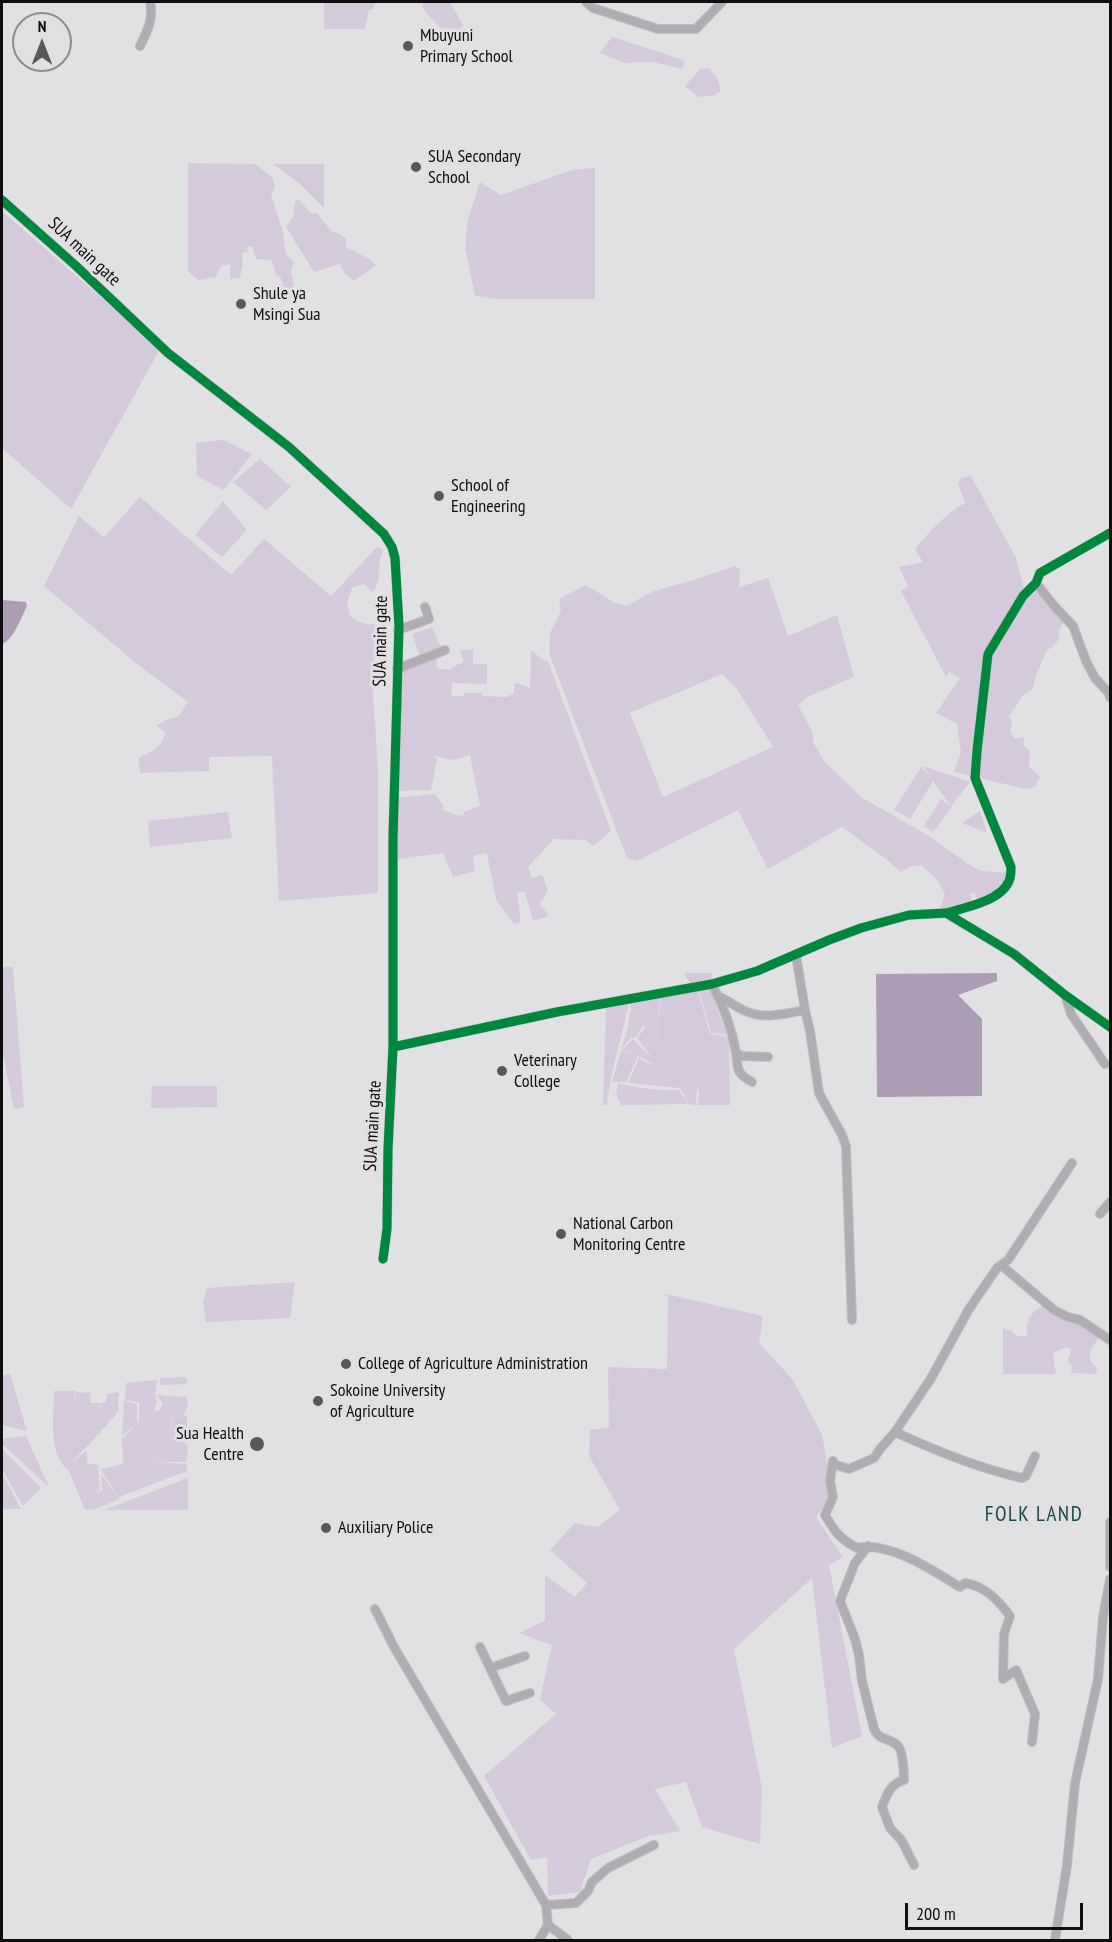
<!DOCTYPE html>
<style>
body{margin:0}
#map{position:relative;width:1112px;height:1942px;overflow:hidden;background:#e1e0e2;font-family:"PT Sans Narrow",sans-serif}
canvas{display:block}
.frame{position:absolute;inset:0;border:3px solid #0f0e10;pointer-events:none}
.north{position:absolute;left:12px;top:12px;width:60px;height:60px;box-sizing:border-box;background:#e2dfe3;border:2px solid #8e8b8f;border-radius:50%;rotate:0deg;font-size:16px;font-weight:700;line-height:24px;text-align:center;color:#0f0e10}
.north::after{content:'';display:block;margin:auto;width:21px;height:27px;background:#58585a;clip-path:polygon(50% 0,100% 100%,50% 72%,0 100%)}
.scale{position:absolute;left:905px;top:1903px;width:178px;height:27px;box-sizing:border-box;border:3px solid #0f0e10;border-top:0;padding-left:8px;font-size:18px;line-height:21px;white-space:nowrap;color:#0f0e10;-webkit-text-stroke:4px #e2dfe3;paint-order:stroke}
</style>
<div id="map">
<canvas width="1112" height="1942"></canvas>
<div class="frame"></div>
<div class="north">N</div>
<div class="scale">200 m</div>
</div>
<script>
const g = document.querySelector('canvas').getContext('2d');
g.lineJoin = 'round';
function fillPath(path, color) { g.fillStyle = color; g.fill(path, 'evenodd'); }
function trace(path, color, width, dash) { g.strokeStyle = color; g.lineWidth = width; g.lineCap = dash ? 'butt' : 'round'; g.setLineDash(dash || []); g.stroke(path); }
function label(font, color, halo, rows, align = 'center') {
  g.font = font + ' "PT Sans Narrow",sans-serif'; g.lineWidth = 6; g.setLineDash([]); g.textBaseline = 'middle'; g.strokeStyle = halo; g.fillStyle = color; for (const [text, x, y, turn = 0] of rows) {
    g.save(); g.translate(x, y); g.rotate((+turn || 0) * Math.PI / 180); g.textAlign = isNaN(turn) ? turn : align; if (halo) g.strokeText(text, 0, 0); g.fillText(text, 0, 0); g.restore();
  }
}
fillPath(new Path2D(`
 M324 2H375L373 9 369 10 365 29H324Z
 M422 2H450L463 25 460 29 440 28 423 9Z
 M612 37 684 60 683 69 653 62 625 63 600 53Z
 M709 68 717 78 721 91 715 95 699 97 685 86 700 69Z
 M188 163 255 164 272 177 275 187 271 195 282 228 286 254 294 262 291 271 295 292 284 289 280 276 276 275 272 260 256 259 252 246 247 247 248 252 242 253 243 263 240 278 230 279V264L221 266 216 277 198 280 188 271Z
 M273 164H324V208L300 184Z
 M595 168V299H496L475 296 465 247 468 219 480 182 501 195 572 170Z
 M298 199 311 213H317L332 232 338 233 346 239V247L371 260 376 265 354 281 345 274 340 264 314 272 286 227 293 217 295 202Z
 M2 211 160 349 71 509 2 448Z
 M223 440 252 454 224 490 197 476 196 443Z
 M260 459 291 487 266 510 233 482Z
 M971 476 1016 558 1025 593 1036 583 1065 618 1058 634 1060 637 1053 647 1047 650 1035 678 1033 689 1022 696 1009 717 1012 721 1010 732 1015 739 1025 737 1023 745 1030 751 1029 766 1040 777 1035 787 1026 789 954 772 961 752 957 724 936 713 960 678 949 672 946 677 901 591 908 586 899 567 923 562 915 549C930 531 945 514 965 503L958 484 961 478Z
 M140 497 231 575 264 539 331 596 376 548 380 547 383 551C375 566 384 576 373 592L364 584 352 588 347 603 350 616C359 623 364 625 375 624L373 692 378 770V893L279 901 272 756 209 757V771L140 773 138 758C151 752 162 748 165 733L157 725 168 719 178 717 188 702 137 664 44 586 79 516 104 537Z
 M223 501 247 530 222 557 195 535Z
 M735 566 740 569 739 587 768 578 788 636 837 615 854 677 807 697 798 705 812 732 814 744 824 761 861 797 929 836 968 864 981 871 1011 873 1010 879 981 903 976 898 975 893H970L971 899 975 905 946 913 940 908 945 894 937 880 922 865 909 867 901 872 885 858 842 827 768 869 738 810 637 861 627 858 549 653 550 633 561 611 559 599 586 585 613 602 626 606 654 591 694 580ZM722 674 737 689 773 747 663 797 630 713Z
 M432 627 442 651 436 654 437 668 450 670 452 667 464 662 460 650 473 649V664H487V684L452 683 451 696H463L464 693H482V696L507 697 514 693V684L518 683 530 688 531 650 542 659 548 661 611 831 593 846 586 840 554 839 528 867 532 878 542 875 548 891 540 904 549 916 533 921 525 892 517 893 521 922 514 924 496 900 487 853 473 856 475 871 453 877 443 853 393 860 394 798 435 794 444 806 441 809 459 816 464 815V812L480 806 470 755 454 760 434 756 437 759 431 790 398 791 400 671 421 659 412 634Z
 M923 766 970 782 951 806 933 781 910 819 894 810 921 767 930 775Z
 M941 799 952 807 933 832 924 826Z
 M980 811 987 833 962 823Z
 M228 812 232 838 150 847 148 821Z
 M2 967H13L24 1107 14 1109 2 1049Z
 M684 973H712V983L692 987Z
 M710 988 727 1035 711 1033 699 991Z
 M698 991 710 1034 729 1037 730 1105H698L699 1092 697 1087 690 1083 697 1088 696 1105 689 1104 680 1088 628 1083 639 1058 647 1063 655 1064C644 1060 634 1054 622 1050L633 1039 653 1059 637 1038 645 1028 643 1025 636 1037 631 1038 621 1049 628 1027 630 1010 633 1009 630 1007 631 1000 660 995 656 1042 661 995Z
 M629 1001C623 1036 610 1070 607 1105H603L606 1006Z
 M621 1051 638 1056 626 1082H612Z
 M618 1083C638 1088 658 1091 679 1090L688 1104 621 1105 616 1094Z
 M152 1086H217V1107L151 1108Z
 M295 1282 290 1318 206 1322 203 1302 207 1288Z
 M661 1293 763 1316 759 1343 793 1380 822 1435 830 1481 828 1499 816 1517 843 1557 829 1565 862 1736 832 1748 812 1578 734 1649 762 1788 760 1844 702 1827 686 1782 655 1789 680 1831 649 1836 591 1859 580 1892 548 1896 547 1857 531 1860 484 1776 556 1714 540 1700 552 1645 519 1633 545 1621V1575L575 1597 587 1583 550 1550 575 1523 598 1527 620 1510 589 1456 590 1430 609 1427 608 1367 667 1369 668 1296Z
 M1043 1299 1100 1335C1093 1347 1083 1357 1097 1368L1096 1374 1071 1373 1072 1364H1069L1068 1359 1071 1352 1070 1348 1066 1347 1053 1353 1056 1374H1003V1328L1012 1331 1017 1336H1025L1027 1334C1025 1320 1031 1313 1042 1306Z
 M10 1374 27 1431 2 1425V1376Z
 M187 1377V1384L160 1385V1378Z
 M157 1380 155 1394 157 1401 154 1412 160 1410 163 1403 156 1395 186 1397 188 1404 184 1415 171 1421 172 1434V1420L187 1415V1444L177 1437 188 1446 186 1462H155L187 1464V1471L119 1497 100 1469 123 1464 122 1439 135 1425 122 1436 124 1400 137 1404V1422H139V1403L125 1399 126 1383Z
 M54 1391H76L72 1407 77 1392 91 1393 90 1403H100L102 1416 101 1403 106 1402 107 1394 114 1393 118 1391 119 1397 110 1398H118L119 1410 115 1412H118L97 1436 96 1430V1437L69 1465 87 1450V1463L98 1465 100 1490 95 1493 102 1491 101 1474 120 1499 95 1509 85 1510 69 1471C47 1454 54 1416 54 1391Z
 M26 1436 49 1487 2 1444V1439Z
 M3 1450 41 1488 23 1506 2 1469Z
 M2 1477H4L21 1509H2Z
 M188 1478V1510H104Z`), '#d5cadb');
fillPath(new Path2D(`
 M2 600 26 602 27 606C21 618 14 639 2 644Z
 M997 973V981L958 995 982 1019V1096L877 1097 876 974Z`), '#ac9cb4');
const minor = new Path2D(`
 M586 2 593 8 658 29H696L722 2
 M140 46C147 32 154 18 150 2
 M2 200 75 265 168 353 289 447 384 534 392 547 395 558 399 626 393 838V1047L388 1149 387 1229 383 1259
 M1036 583 1055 607 1073 626 1086 661 1095 678 1109 693 1110 697
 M398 630 429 619 425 607
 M397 669 445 650
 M946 913C964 908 1001 901 1009 881 1011 877 1011 872 1011 867L975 778 977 751 988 654 1023 596 1036 583 1040 573 1110 533
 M796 955 805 1010 810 1031 819 1093 842 1135 846 1146 852 1320
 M712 984C724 1007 732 1028 736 1053L742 1056 768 1057
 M1065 995 1071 1014 1105 1064
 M718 996C727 1000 735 1006 743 1010 763 1020 784 1014 805 1010
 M393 1047 557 1012 712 984 757 971 829 940 861 928 909 915 946 913 1014 954 1065 995 1110 1027
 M736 1053C738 1070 736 1073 752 1082
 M1100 1214 1110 1202
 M1001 1265 1054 1310 1068 1317 1080 1320 1110 1340
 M895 1432C936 1451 977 1468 1022 1478L1026 1476 1035 1456
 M833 1461 830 1481 833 1497 825 1515C835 1532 840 1539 857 1548 890 1541 932 1570 960 1587L965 1583C985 1586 998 1600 1010 1616L1004 1634 1003 1679 1016 1670 1035 1714 1032 1742
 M833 1464 849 1469 874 1458 880 1449 895 1432 930 1380 969 1309 997 1268 1008 1260 1072 1163
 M1110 1522V1567
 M868 1546 855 1563 840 1601 855 1639 859 1655 862 1681 874 1729C879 1741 891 1738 898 1746 903 1751 904 1773 904 1780 890 1784 887 1794 882 1807L890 1828 902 1841 914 1865
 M375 1609 394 1647 546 1905 548 1925 539 1940
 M480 1647 506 1701 530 1693
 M490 1668 525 1656
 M546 1905 576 1903 588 1891 592 1882 608 1868 654 1845
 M548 1925 568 1940
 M1055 1940 1067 1865 1075 1783 1098 1679 1103 1617 1110 1579`);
trace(minor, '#bfbec0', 10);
trace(minor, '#b0adb2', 8);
trace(new Path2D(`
 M2 200 75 265 168 353 289 447 384 534 392 547 395 558 399 626 393 838V1047L388 1149 387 1229 383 1259
 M946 913C964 908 1001 901 1009 881 1011 877 1011 872 1011 867L975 778 977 751 988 654 1023 596 1036 583 1040 573 1110 533
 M393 1047 557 1012 712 984 757 971 829 940 861 928 909 915 946 913 1014 954 1065 995 1110 1027`), '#00873e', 9);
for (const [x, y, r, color] of [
 [408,46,6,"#58585a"],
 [416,167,6,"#58585a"],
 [241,304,6,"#58585a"],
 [439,496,6,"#58585a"],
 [502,1071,6,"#58585a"],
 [561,1234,6,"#58585a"],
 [346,1364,6,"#58585a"],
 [318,1401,6,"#58585a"],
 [257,1444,8,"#58585a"],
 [326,1528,6,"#58585a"]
]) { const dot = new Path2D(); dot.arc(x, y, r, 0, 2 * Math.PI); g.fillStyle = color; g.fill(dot); trace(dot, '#e2dfe3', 2); }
label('18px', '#0f0e10', '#e2dfe3', [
 ["Mbuyuni",420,36],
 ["Primary School",420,57],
 ["SUA Secondary",428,157],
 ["School",428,178],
 ["Shule ya",253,294],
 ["Msingi Sua",253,315],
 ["School of",451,486],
 ["Engineering",451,507],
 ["Veterinary",514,1061],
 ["College",514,1082],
 ["National Carbon",573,1224],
 ["Monitoring Centre",573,1245],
 ["College of Agriculture Administration",358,1364],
 ["Sokoine University",330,1391],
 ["of Agriculture",330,1412],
 ["Sua Health",244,1434,"right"],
 ["Centre",244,1455,"right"],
 ["Auxiliary Police",338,1528]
], 'left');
label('18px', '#0f0e10', '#e2dfe3', [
 ["SUA main gate",84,252,43],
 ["SUA main gate",381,641,-89],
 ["SUA main gate",373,1126,-87]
]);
g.letterSpacing = '1.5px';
label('21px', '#114d46', '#e2dfe3', [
 ["FOLK LAND",1034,1515]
]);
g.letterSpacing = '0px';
</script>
